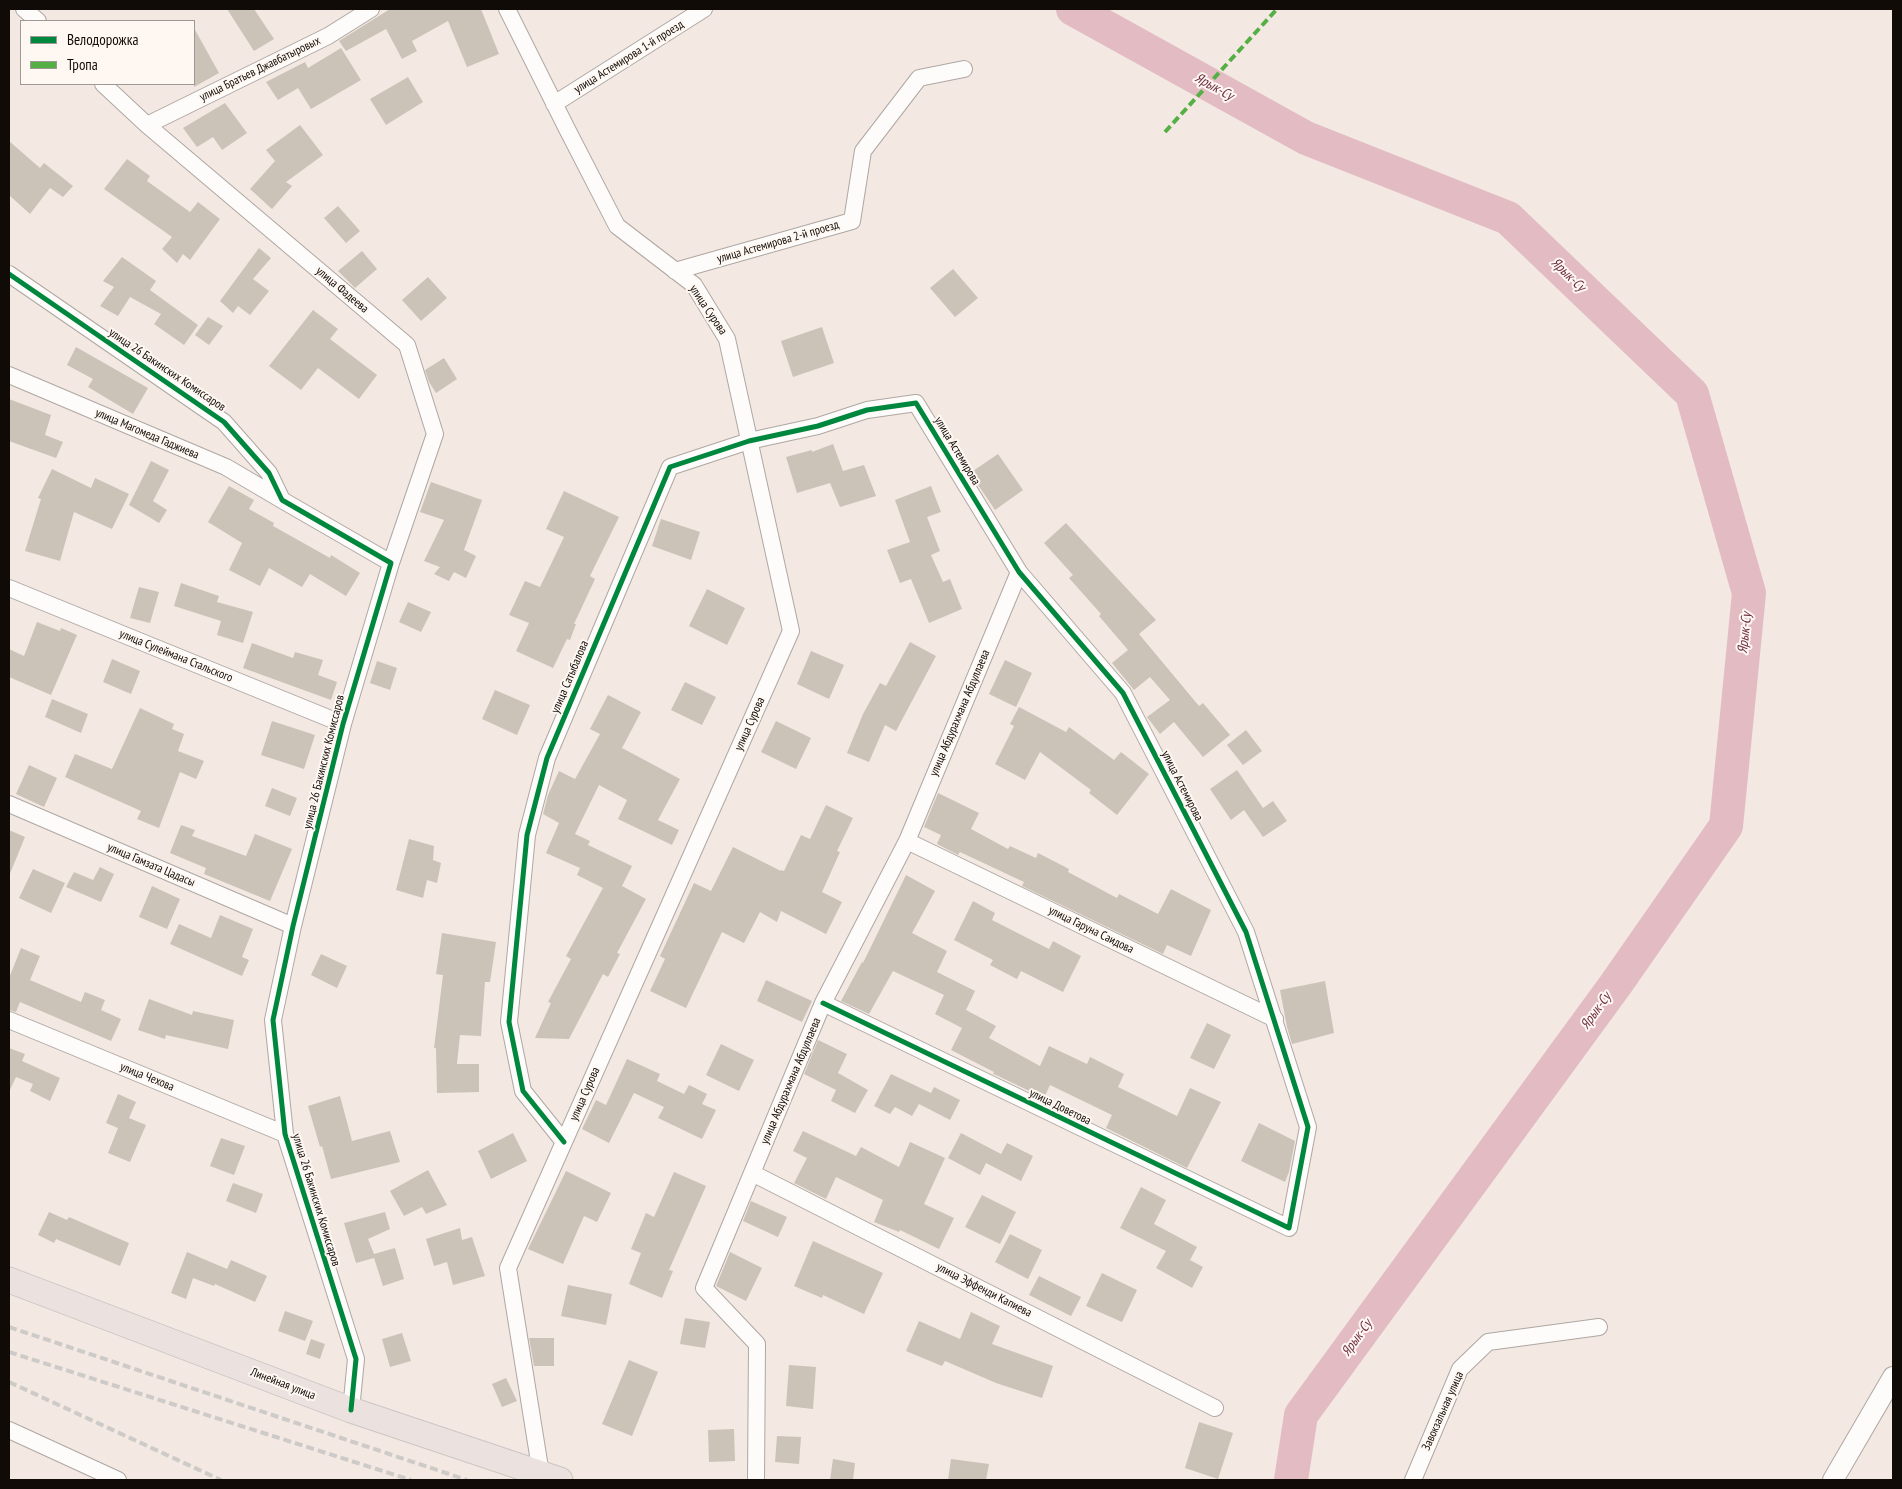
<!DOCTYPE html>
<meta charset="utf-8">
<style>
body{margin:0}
#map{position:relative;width:1902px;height:1489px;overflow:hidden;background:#f3e8e2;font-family:"PT Sans Narrow",sans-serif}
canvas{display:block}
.frame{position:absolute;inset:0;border:10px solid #110b07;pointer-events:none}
.legend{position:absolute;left:20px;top:20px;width:175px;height:65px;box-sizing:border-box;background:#fef7f2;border:1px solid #9f9994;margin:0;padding:6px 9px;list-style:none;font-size:15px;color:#110b07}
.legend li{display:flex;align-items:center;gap:10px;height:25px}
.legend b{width:25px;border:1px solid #9f9994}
</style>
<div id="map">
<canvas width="1902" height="1489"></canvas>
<div class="frame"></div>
<ul class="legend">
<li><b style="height:6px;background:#00873e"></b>Велодорожка</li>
<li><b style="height:6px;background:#54b044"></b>Тропа</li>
</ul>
</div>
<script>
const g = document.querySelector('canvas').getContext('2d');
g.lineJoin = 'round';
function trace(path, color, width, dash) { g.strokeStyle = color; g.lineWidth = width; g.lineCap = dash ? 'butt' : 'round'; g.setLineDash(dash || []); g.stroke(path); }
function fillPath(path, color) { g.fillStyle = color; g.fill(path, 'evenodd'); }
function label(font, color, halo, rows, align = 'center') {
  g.font = font + ' "PT Sans Narrow",sans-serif'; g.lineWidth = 4; g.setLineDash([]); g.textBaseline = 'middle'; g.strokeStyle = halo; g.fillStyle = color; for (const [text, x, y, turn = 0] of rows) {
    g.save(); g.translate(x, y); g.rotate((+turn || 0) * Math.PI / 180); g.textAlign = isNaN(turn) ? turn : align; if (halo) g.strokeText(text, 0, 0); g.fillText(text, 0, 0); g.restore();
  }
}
trace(new Path2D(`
 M1073 9 1306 138 1508 218 1692 394 1749 593 1726 826 1616 984 1301 1415 1291 1480`), '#e2bcc2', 34);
fillPath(new Path2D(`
 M227 9H254L274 39 254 51Z
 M390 9H481L499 54 467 67 448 21 412 41 417 51 402 59 386 29 346 51 339 41Z
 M194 28 219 73 194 87Z
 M341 48 361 80 311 109 298 88 278 100 266 82 305 62 308 68Z
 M408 77 423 102 386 125 370 99Z
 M225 103 247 133 222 150 213 137 197 147 183 128Z
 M300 125 323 155 286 182 292 186 272 209 250 189 275 161 266 150Z
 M9 141 40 168 44 163 73 186 63 197 50 188 30 214 9 195Z
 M127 159 150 176 147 181 190 212 198 202 220 219 190 260 183 254 177 263 162 249 172 237 104 189Z
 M338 206 360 231 346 243 324 218Z
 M259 248 271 258 253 279 269 291 250 315 238 306 233 313 220 301Z
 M362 251 377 269 355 288 338 271Z
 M122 257 156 281 150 290 198 325 184 345 154 324 161 314 130 297 118 316 100 306 114 287 103 281Z
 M953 269 978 298 955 317 930 288Z
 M428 277 447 298 421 321 402 300Z
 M313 310 338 329 330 339 377 375 359 399 318 368 301 390 269 366Z
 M208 317 223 326 209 345 195 335Z
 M822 327 834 363 793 377 781 341Z
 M76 347 148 388 133 414 88 387 93 379 67 365Z
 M444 358 457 379 436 393 429 382 425 370Z
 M9 399 51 415 45 435 63 442 56 458 9 441Z
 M833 444 843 471 864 465 876 496 840 507 830 483 797 493 786 457 812 450V452Z
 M998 454 1023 490 995 510 970 473Z
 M151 461 169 470 153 501 167 510 159 523 129 505Z
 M52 469 91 488 95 478 129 494 112 529 74 512 60 561 25 551 41 499 38 498Z
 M431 482 482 500 464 550 476 556 466 578 454 572 449 581 434 574 440 567 424 561 444 520 420 512Z
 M229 486 254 500 249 509 274 523 273 526 330 558 331 555 360 573 346 596 310 574 302 587 269 568 260 586 229 570 242 543 208 522Z
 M931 486 941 512 927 517 940 551 931 555 943 582 950 579 962 609 929 623 911 579 900 583 887 550 910 542 895 500Z
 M564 491 619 517 590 576 595 579 574 624H576L570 640 567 639 553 668 516 651 529 623 509 615 525 581 540 587 564 537 546 529Z
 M661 519 700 532 691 560 652 546Z
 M1066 523 1156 620 1139 634 1199 706 1203 703 1230 735 1203 757 1174 722 1160 734 1147 717 1170 700 1150 677 1134 690 1112 663 1128 650 1099 616 1101 614 1069 578 1073 575 1044 543Z
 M181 583 219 596 217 602 253 612 243 643 217 635 221 621 174 606Z
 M139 587 159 592 150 623 130 618Z
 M707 589 745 608 727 645 689 626Z
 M408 602 431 612 421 632 399 622Z
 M37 622 60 631 61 628 77 635 51 695 9 677V649L24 656Z
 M910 642 936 656 896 731 885 725 869 762 847 753 863 714 880 683 886 686Z
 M252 643 293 658 295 652 323 660 318 675 337 682 331 700 243 668Z
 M811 651 844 665 829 699 797 684Z
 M112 659 140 671 131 694 103 682Z
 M1005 660 1032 673 1016 707 989 694Z
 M377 661 397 668 390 690 370 683Z
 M685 682 716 697 702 725 671 710Z
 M495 690 530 705 517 735 482 719Z
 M608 695 641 712 622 748 680 779 658 820 679 830 672 845 618 819 627 800 599 785 575 834 590 841 588 845 632 866 622 886 646 899 617 953 620 954 608 977 603 974 569 1039 535 1038 551 1003 548 1002 571 959 566 956 603 888 577 875 580 868 546 853 559 823 543 814 548 795 559 771 575 779 600 734 590 729Z
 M52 699 88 714 81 733 45 717Z
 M1019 707 1066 732 1069 727 1114 760 1121 752 1149 774 1117 815 1089 793 1091 790 1040 752 1025 780 995 764 1014 726 1010 724Z
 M140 708 174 724 172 729 184 734 178 751 204 761 196 779 180 772 159 828 137 819 141 811 65 777 75 754 112 769Z
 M272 721 315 735 304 769 261 755Z
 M776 721 811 738 796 769 761 752Z
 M1246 730 1262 751 1243 765 1227 745Z
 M29 765 57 778 44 807 16 794Z
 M1237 770 1263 808 1273 801 1287 821 1263 837 1244 810 1231 820 1210 789Z
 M272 788 297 798 290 816 265 806Z
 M938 793 979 813 971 829 1008 849 1010 846 1036 858 1038 853 1069 869 1068 872 1117 898 1119 894 1158 914 1171 889 1211 910 1191 956 1167 945 1163 954 1022 886 1024 882 960 852 958 855 937 844 941 835 924 827Z
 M826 805 853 818 837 851 840 852 822 892 842 902 826 934 781 911 777 922 760 912 744 943 722 932 686 1008 650 991 665 959 660 956 694 883 711 891 733 847 781 871V870L784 871 801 835 810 839Z
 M181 825 195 830 192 836 246 856 255 834 292 849 270 901 204 874 206 868 170 853Z
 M9 830 25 837 9 876Z
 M409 839 434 846 433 860 441 863 437 883 427 880 423 898 396 890Z
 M100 867 114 874 101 902 66 887 74 872 93 880Z
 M33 869 65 883 51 913 19 898Z
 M906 875 935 891 912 933 947 951 937 972 975 991 966 1010 996 1026 989 1038 1040 1066 1049 1046 1087 1064 1090 1057 1124 1074 1118 1087 1177 1116 1190 1088 1221 1102 1187 1168 1106 1128 1112 1115 1050 1085 1044 1098 996 1075 993 1074 994 1072 951 1050 962 1028 935 1014 944 995 893 971 869 1014 841 1001 862 962 863 963Z
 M152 886 180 899 167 929 139 917Z
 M973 901 995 913 992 920 1049 949 1053 941 1081 956 1063 992 1021 971 1017 979 990 965 993 960 954 940Z
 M220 915 253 929 242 957 249 960 242 976 170 944 179 924 211 938Z
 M442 933 496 942 490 982H485L481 1036 460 1035 457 1064H479V1092L437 1093 436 1048H434L443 975 436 974Z
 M21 948 40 956 30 980 81 1002 85 992 105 1000 101 1010 121 1019 111 1041 20 1002 16 1012 9 1010V978Z
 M321 954 347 966 337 988 311 975Z
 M766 980 812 1001 802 1022 757 1001Z
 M1325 981 1334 1033 1292 1044 1287 1027 1280 990Z
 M149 999 192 1015 193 1011 234 1020 228 1049 166 1035 165 1039 138 1030Z
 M1207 1023 1231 1035 1214 1069 1190 1058Z
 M818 1040 847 1054 838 1073 868 1090 855 1113 831 1101 836 1090 804 1074Z
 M721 1044 754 1060 739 1091 706 1075Z
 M9 1048 25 1054 22 1061 60 1078 50 1101 30 1091 33 1084 16 1077 9 1092Z
 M627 1059 660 1074 657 1081 684 1094 689 1085 707 1094 702 1104 716 1110 702 1139 658 1118 664 1107 634 1093 609 1143 582 1129 596 1100 606 1105Z
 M891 1074 931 1093 934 1087 960 1100 950 1120 919 1104 912 1116 895 1107 890 1114 874 1106Z
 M118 1094 136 1102 129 1118 146 1125 130 1162 108 1153 118 1128 106 1123Z
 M340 1096 352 1141 390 1131 400 1162 331 1179 322 1146 320 1147 308 1106Z
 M1259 1123 1295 1141 1289 1172 1285 1182 1241 1161Z
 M803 1131 856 1156 861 1147 899 1167 910 1142 945 1158 924 1204 954 1218 939 1249 900 1230 899 1232 874 1222 883 1200 836 1177 826 1199 794 1183 807 1158 793 1151Z
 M513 1133 527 1161 491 1179 478 1151Z
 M961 1133 1001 1154 1007 1143 1033 1156 1021 1181 986 1163 980 1175 948 1158Z
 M221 1138 245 1146 234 1175 210 1166Z
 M428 1170 447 1205 426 1214 422 1207 404 1216 390 1191Z
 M566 1171 611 1193 597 1222 584 1216 563 1264 528 1249Z
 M674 1172 706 1186 669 1270 673 1271 662 1298 629 1284 641 1253 631 1249 646 1213 654 1217Z
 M233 1183 263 1194 256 1213 226 1201Z
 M1141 1187 1166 1200 1154 1224 1197 1247 1190 1260 1203 1267 1192 1288 1156 1268 1166 1251 1120 1228Z
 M982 1195 1016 1212 1000 1244 965 1227Z
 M751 1201 787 1217 778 1237 743 1221Z
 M49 1212 67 1220 69 1217 129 1243 120 1266 56 1239 54 1243 38 1235Z
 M385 1212 390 1229 368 1239 374 1254 395 1248 404 1279 383 1286 374 1258 356 1263 344 1223Z
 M460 1228 462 1240 472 1237 485 1276 453 1285 447 1262 434 1266 426 1239Z
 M1010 1234 1042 1250 1028 1279 995 1262Z
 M813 1241 883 1273 864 1314 823 1295 822 1298 794 1286Z
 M187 1252 227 1269 231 1260 267 1276 255 1302 215 1284 214 1286 193 1278 186 1299 171 1293Z
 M730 1252 762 1268 746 1301 716 1286Z
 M1102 1273 1137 1290 1122 1322 1086 1306Z
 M1039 1276 1081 1297 1071 1316 1029 1295Z
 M568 1285 612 1294 606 1325 561 1316Z
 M285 1311 313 1321 305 1341 278 1331Z
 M971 1312 1000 1326 992 1344 1053 1366 1042 1398 996 1383 945 1361 942 1366 906 1351 919 1321 960 1339Z
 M685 1318 710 1322 705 1348 680 1344Z
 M402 1333 411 1361 390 1367 382 1339Z
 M529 1338H554V1366H534Z
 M311 1339 325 1344 320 1359 306 1354Z
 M629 1360 658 1372 632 1436 602 1424Z
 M789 1365 816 1367 813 1409 786 1406Z
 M506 1378 517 1401 502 1407 492 1384Z
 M1199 1422 1233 1433 1218 1479 1185 1468Z
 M734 1429 735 1461 709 1462 708 1430Z
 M777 1436 801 1437 799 1464 775 1462Z
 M833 1459 855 1463 853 1480H830Z
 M951 1459 989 1464 986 1480H948Z`), '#ccc3b8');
const minor = new Path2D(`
 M24 9 38 21
 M507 9 567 129 617 226 694 285 727 339 791 631 508 1268 541 1474
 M103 84 147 125 407 345 435 434 391 563
 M554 104 704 9
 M147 125 328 36 371 9
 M675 271 852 221 863 151 919 78 964 69
 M9 274 224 422 269 473 282 500 391 563 343 724 293 926 273 1020 285 1134 356 1359 351 1410
 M9 375 226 467 282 500
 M9 588 343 724
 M9 804 293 926
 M907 841 1275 1019
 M9 1020 285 1134
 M564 1142 523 1091 509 1022 527 835 547 758 670 467 749 441 818 426 867 410 916 403 1019 572 1123 693 1246 932 1308 1127 1289 1228 823 1003
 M752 1173 1215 1408
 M9 1430 118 1480
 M756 1480 757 1344 704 1288 823 1003 907 841 1019 572
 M1413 1480 1460 1369 1488 1342 1599 1327`);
const tertiary = new Path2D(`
 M1833 1480 1893 1377`);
const primary = new Path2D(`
 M9 1280 351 1410 560 1480`);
trace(minor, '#afa7a2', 18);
trace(tertiary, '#afa7a2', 22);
trace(primary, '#cbc6c3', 27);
trace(minor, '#fdfcfb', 16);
trace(tertiary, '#fdfcfb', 20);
trace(primary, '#ebe2e0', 25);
trace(new Path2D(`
 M9 1327 467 1480
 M9 1352 411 1480
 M9 1382 221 1480`), '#cdcac8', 4, [8, 4]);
trace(new Path2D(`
 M1165 132 1277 9`), '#54b044', 4, [8, 4]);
trace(new Path2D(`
 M9 274 224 422 269 473 282 500 391 563 343 724 293 926 273 1020 285 1134 356 1359 351 1410
 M564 1142 523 1091 509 1022 527 835 547 758 670 467 749 441 818 426 867 410 916 403 1019 572 1123 693 1246 932 1308 1127 1289 1228 823 1003`), '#00873e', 5);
label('12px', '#110b07', '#fef7f2', [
 ["улица Астемирова 1-й проезд",629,57,-32],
 ["улица Братьев Джавбатыровых",260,69,-26],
 ["улица Астемирова 2-й проезд",778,242,-16],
 ["улица Фадеева",342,290,40],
 ["улица Сурова",708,310,56],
 ["улица 26 Бакинских Комиссаров",167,370,34],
 ["улица Магомеда Гаджиева",147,434,23],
 ["улица Астемирова",957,451,59],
 ["улица Сулеймана Стальского",176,656,22],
 ["улица Сатыбалова",570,677,-67],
 ["улица Абдурахмана Абдуллаева",960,713,-67],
 ["улица Сурова",750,724,-66],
 ["улица 26 Бакинских Комиссаров",324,762,-76],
 ["улица Астемирова",1182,786,63],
 ["улица Гамзата Цадасы",151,865,23],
 ["улица Гаруна Саидова",1091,930,26],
 ["улица Чехова",147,1077,22],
 ["улица Абдурахмана Абдуллаева",791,1081,-67],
 ["улица Сурова",585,1094,-66],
 ["улица Доветова",1060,1107,26],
 ["улица 26 Бакинских Комиссаров",316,1200,73],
 ["улица Эффенди Капиева",984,1290,27],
 ["Линейная улица",283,1384,21],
 ["Завокзальная улица",1443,1411,-66]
]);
label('italic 14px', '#6e3043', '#fef7f2', [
 ["Ярык-Су",1214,87,29],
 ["Ярык-Су",1568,275,44],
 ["Ярык-Су",1745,633,-84],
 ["Ярык-Су",1596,1011,-54],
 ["Ярык-Су",1357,1338,-54]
]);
</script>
